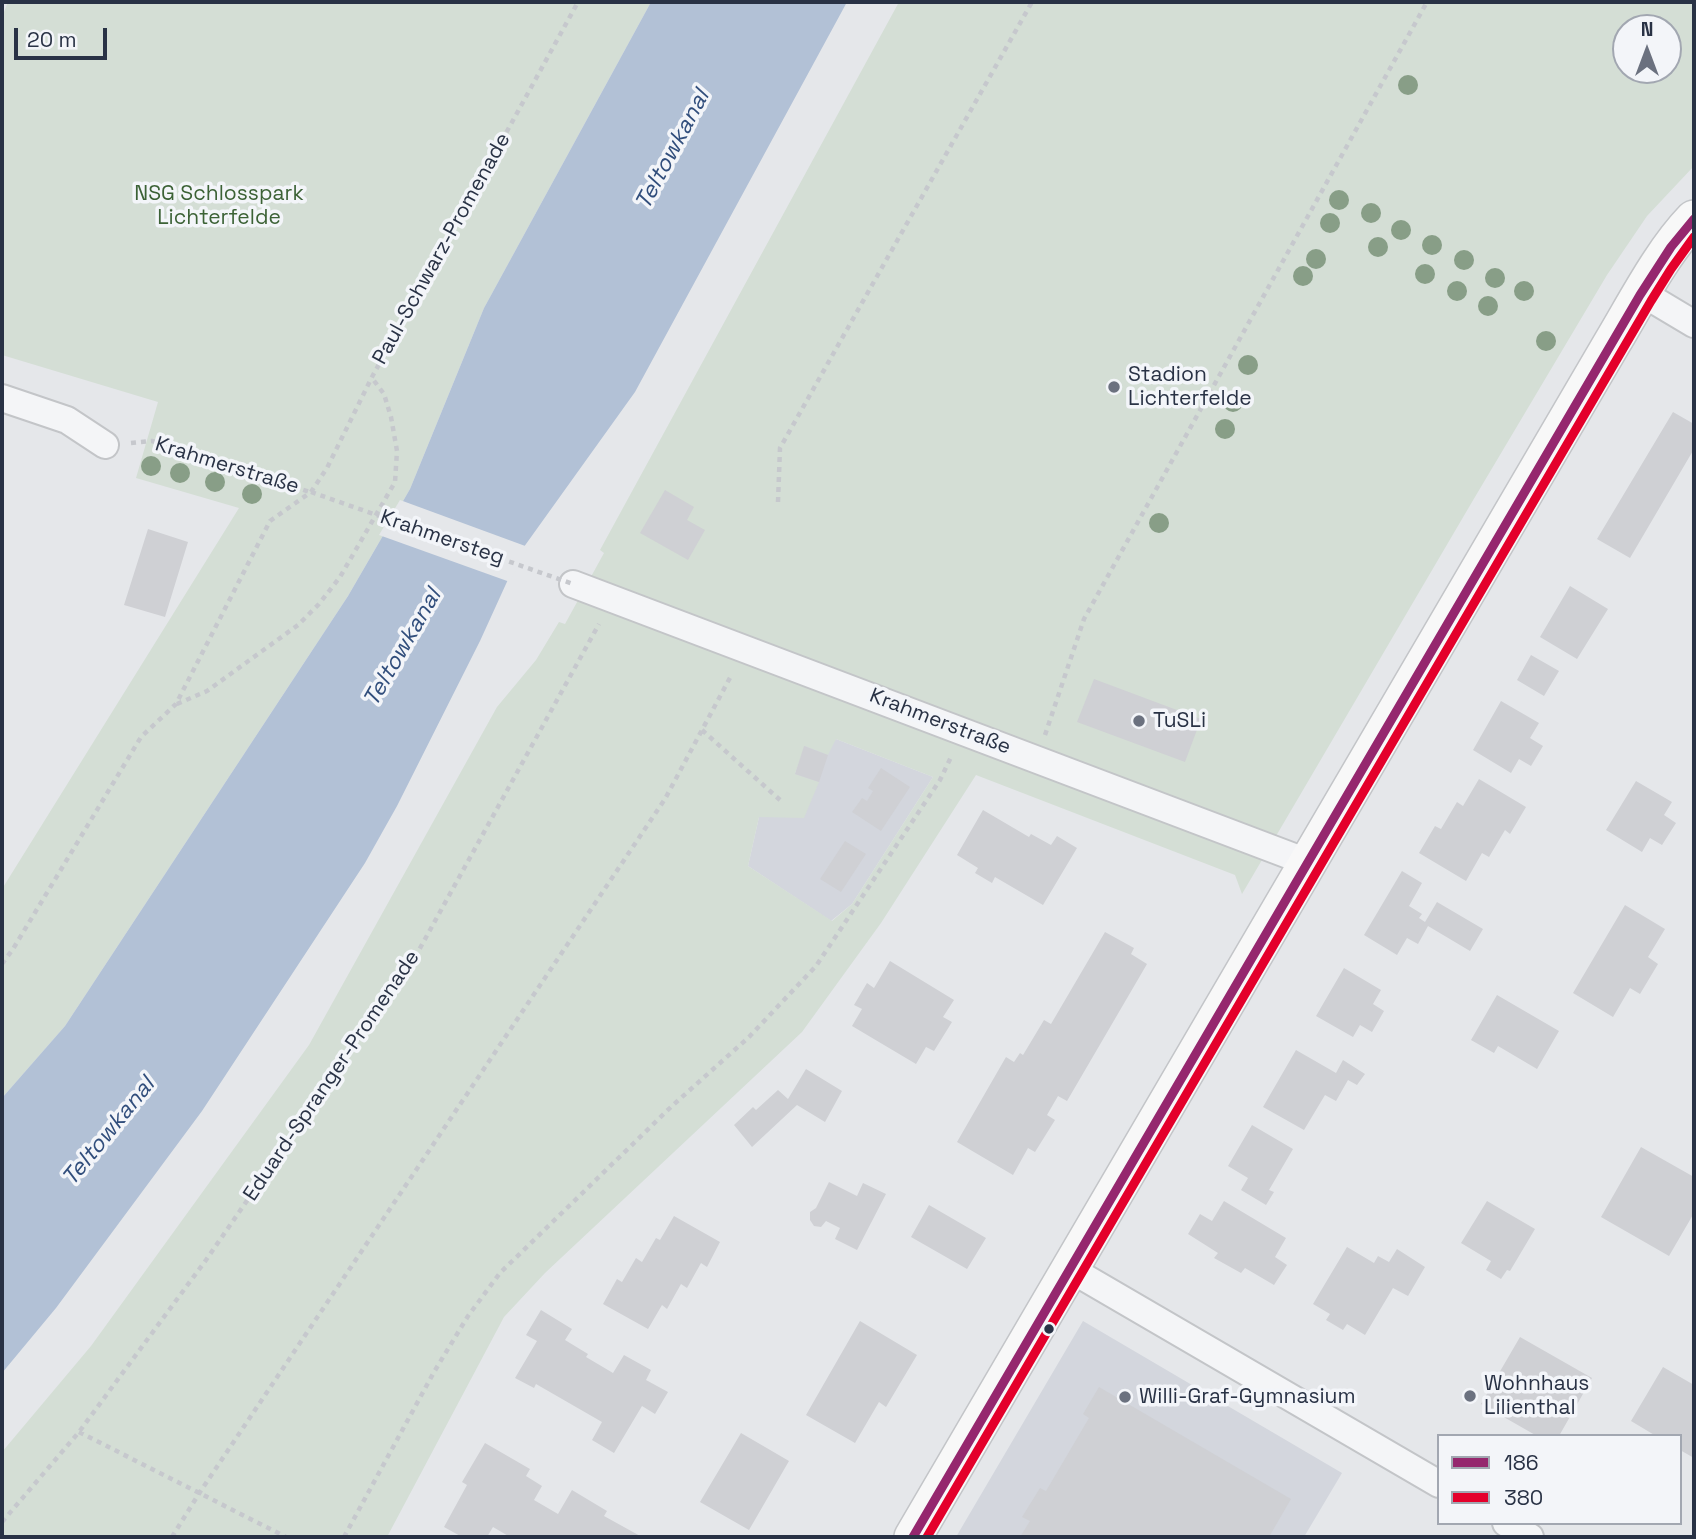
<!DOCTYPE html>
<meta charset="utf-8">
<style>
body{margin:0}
#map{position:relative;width:1696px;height:1539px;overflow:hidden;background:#e5e7ea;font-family:"Space Grotesk",sans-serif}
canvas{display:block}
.frame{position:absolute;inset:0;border:4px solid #293245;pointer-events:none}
.legend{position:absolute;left:1437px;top:1434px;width:245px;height:91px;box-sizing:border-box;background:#f3f5f9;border:2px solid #a2a7b1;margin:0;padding:9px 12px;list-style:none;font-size:21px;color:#293245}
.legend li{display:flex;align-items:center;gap:14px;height:35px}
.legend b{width:35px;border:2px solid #a2a7b1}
.north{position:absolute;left:1612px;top:14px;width:70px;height:70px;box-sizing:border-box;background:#f3f5f9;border:2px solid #a2a7b1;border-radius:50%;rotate:0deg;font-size:19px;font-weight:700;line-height:28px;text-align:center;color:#293245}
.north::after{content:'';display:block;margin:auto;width:24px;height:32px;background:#6b717f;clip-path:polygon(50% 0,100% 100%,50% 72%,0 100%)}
.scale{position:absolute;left:14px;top:28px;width:93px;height:32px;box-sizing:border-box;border:4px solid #293245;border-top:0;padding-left:9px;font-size:21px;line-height:24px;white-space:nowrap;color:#293245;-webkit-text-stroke:5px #f3f5f9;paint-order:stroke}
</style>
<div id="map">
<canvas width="1696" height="1539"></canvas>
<div class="frame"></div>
<ul class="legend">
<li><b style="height:9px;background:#95276e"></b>186</li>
<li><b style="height:9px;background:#e4002b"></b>380</li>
</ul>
<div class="north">N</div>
<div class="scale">20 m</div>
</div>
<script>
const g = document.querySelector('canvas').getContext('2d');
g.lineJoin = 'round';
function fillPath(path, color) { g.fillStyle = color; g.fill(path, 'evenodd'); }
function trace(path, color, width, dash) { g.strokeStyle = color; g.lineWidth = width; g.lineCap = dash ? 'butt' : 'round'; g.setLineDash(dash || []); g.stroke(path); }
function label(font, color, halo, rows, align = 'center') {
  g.font = font + ' "Space Grotesk",sans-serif'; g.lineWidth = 7; g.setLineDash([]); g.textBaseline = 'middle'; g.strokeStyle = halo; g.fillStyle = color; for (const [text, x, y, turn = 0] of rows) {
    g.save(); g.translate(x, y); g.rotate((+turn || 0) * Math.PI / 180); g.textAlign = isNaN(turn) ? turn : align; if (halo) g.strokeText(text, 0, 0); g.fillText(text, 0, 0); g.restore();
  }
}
fillPath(new Path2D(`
 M836 739 933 777 852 904 831 921 748 866 759 817 795 774 804 746Z
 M1083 1321 1342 1473 1304 1537H956Z`), '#d3d6dd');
fillPath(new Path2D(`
 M8 2H651L484 308 410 489 348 596 65 1026 2 1098V889L239 508 136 478 158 402 2 355V17Z
 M899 2H1694V166L1647 216 1607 275 1472 502 1242 894 1235 875 976 775 881 923 802 1032 545 1273 504 1317 387 1537H2V1452L91 1346 309 1045 497 707 536 660 559 622 565 624 604 553 600 550ZM1626 28H1668V70H1626ZM836 739 933 777 852 904 832 921 748 866 759 817 804 818 819 782 795 774 805 746 828 755Z`), '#d4ded5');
fillPath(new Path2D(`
 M651 2H847L635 392 521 551 480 641 397 806 365 863 202 1111 56 1308 2 1373V1098L65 1026 348 596 410 489 484 308Z`), '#b2c1d6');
fillPath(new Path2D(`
 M400 500 528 547 510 582 379 535Z`), '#e5e7ea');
fillPath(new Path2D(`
 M1673 412 1694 424V449L1630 558 1597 539Z
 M665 490 694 507 687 520 705 530 688 560 640 533Z
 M148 529 188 542 165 617 124 605Z
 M1570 586 1608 609 1577 659 1540 637Z
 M1531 655 1559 671 1544 696 1517 680Z
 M1094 679 1201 719 1185 762 1077 722Z
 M1501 701 1539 723 1530 738 1543 746 1531 766 1519 759 1511 773 1473 750Z
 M804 746 828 755 819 782 795 774Z
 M881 768 910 787 881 831 852 812 862 798 867 801 873 791 868 788Z
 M1479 779 1526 807 1510 834 1505 830 1489 857 1482 853 1466 881 1419 853 1435 826 1441 829 1457 802 1463 806Z
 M1636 781 1672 802 1664 815 1676 823 1662 845 1650 838 1642 852 1606 830Z
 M983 810 1029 837 1031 834 1051 845 1057 836 1077 848 1043 905 995 877 992 883 975 873 978 868 957 855Z
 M845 841 866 854 841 892 820 879Z
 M1402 871 1422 883 1409 906 1422 914 1419 918 1425 922 1437 902 1483 929 1470 951 1428 926 1418 944 1407 938 1397 955 1364 935Z
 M1625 905 1665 929 1648 957 1658 964 1640 994 1630 988 1613 1017 1573 993Z
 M1105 932 1134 948 1131 954 1147 964 1067 1101 1058 1096 1047 1115 1055 1120 1035 1152 1028 1148 1013 1175 957 1142 1006 1057 1014 1062 1020 1053 1023 1055 1044 1020 1051 1024Z
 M890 961 954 1000 943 1017 952 1022 934 1051 926 1047 916 1064 852 1026 862 1009 854 1005 867 983 874 988Z
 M1344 968 1381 990 1373 1004 1384 1011 1372 1032 1360 1025 1353 1037 1316 1016Z
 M1497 995 1559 1031 1537 1069 1498 1046 1494 1053 1471 1040Z
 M1296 1050 1336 1073 1343 1060 1365 1074 1357 1085 1348 1080 1336 1101 1325 1095 1304 1130 1263 1107Z
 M806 1069 842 1091 825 1122 797 1105 752 1147 734 1125 753 1107 756 1110 778 1090 788 1099Z
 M1252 1125 1293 1149 1269 1190 1274 1192 1266 1205 1241 1190 1248 1178 1228 1166Z
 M1641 1147 1694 1177V1213L1669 1256 1601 1217Z
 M829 1182 857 1196 863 1183 886 1194 857 1250 835 1239 840 1228 826 1221 821 1227 814 1226 810 1220V1212L816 1208Z
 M1224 1201 1286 1238 1275 1257 1287 1265 1274 1285 1245 1268 1241 1273 1214 1258 1218 1253 1188 1234 1200 1214 1212 1221Z
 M1487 1201 1535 1229 1510 1271 1507 1270 1501 1279 1486 1270 1491 1261 1461 1243Z
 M929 1205 986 1238 967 1269 911 1237Z
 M674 1216 720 1242 707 1267 701 1263 687 1288 681 1284 667 1309 662 1305 648 1329 603 1304 617 1279 622 1282 636 1258 642 1262 656 1238 660 1240Z
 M1347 1247 1374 1263 1378 1256 1389 1262 1397 1249 1425 1267 1408 1296 1393 1288 1365 1335 1347 1324 1343 1330 1326 1320 1330 1314 1313 1304Z
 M541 1310 572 1329 565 1340 588 1354 586 1357 613 1373 624 1355 651 1370 646 1380 668 1392 655 1414 642 1406 614 1453 592 1440 602 1422 536 1384 534 1388 515 1378 537 1341 526 1335Z
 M860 1321 917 1355 886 1407 879 1402 855 1443 806 1415Z
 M1520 1337 1592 1378 1559 1436H1537L1481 1404Z
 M1663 1367 1694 1385V1458L1680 1450V1436H1656L1631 1421Z
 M1099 1387 1291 1499 1269 1537H1020L1030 1521 1022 1517 1040 1488 1046 1491 1089 1418 1083 1414Z
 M741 1433 789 1461 749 1530 700 1502Z
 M485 1443 530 1469 526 1476 542 1486 534 1500 558 1514 572 1490 607 1511 604 1516 642 1537H510L493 1527 487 1537H462L444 1527 467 1485 462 1482Z`), '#cfd0d4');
const street = new Path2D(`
 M1642 293 1694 324
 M2 398 67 420 105 445
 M573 584 1307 862
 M1070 1269 1439 1484
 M1506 1523 1530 1537`);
const secondary = new Path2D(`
 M913 1537 1612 343C1636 303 1662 252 1694 219`);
trace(street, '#c3c5c8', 30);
trace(secondary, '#c3c5c8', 40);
trace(new Path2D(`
 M131 443 152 441 310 492
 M778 502 780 448 1032 2
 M177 704 207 691 298 625 319 604 340 577 395 482 397 451 391 417 384 394 372 378
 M702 730 780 800
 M1045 735 1084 619 1427 2
 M2 964 13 949 141 737 176 704 270 521 311 492 327 468 372 377 578 2
 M79 1432 286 1537
 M2 1522 79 1432 206 1260 414 959 599 624
 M172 1537 200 1492 665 799 732 674
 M344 1537 434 1372 468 1316 500 1273 672 1106 749 1037 816 966 940 780 951 757`), '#c6c8cd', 4.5, [5, 5]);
trace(street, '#f4f5f7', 26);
trace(secondary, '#f8f8f8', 37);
trace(new Path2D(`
 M311 492 573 584`), '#c6c8cd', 4.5, [5, 5]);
trace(new Path2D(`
 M913 1537 1640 295 1671 247 1694 219`), '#95276e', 9);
trace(new Path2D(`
 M927 1537 1651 301 1671 269 1694 237`), '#e4002b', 9);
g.fillStyle = '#889e87';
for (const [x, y] of [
 [1408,85],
 [1339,200],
 [1371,213],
 [1330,223],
 [1401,230],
 [1432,245],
 [1378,247],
 [1316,259],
 [1464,260],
 [1425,274],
 [1303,276],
 [1495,278],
 [1457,291],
 [1524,291],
 [1488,306],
 [1546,341],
 [1248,365],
 [1233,402],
 [1225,429],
 [151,466],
 [180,473],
 [215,482],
 [252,494],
 [1159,523]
]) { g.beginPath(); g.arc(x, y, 10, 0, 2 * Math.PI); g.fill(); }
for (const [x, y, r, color] of [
 [1114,387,7,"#6b717f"],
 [1139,721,7,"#6b717f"],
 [1049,1329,6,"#293245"],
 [1470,1396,7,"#6b717f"],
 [1125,1397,7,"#6b717f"]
]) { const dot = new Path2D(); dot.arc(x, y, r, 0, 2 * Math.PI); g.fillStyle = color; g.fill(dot); trace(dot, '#f3f5f9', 2.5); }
label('21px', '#3c6236', '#f3f5f9', [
 ["NSG Schlosspark",219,194],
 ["Lichterfelde",219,218]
]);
label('21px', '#293245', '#f3f5f9', [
 ["Paul-Schwarz-Promenade",442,249,-61],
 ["Krahmerstraße",227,466,17],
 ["Krahmersteg",442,538,19],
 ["Krahmerstraße",940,722,21],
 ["Eduard-Spranger-Promenade",332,1076,-56]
]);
label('21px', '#293245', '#f3f5f9', [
 ["Stadion",1128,375],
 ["Lichterfelde",1128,399],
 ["TuSLi",1153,721],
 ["Wohnhaus",1484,1384],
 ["Lilienthal",1484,1408],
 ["Willi-Graf-Gymnasium",1139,1397]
], 'left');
label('italic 23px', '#314e7c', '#f3f5f9', [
 ["Teltowkanal",673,150,-62],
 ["Teltowkanal",403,648,-60],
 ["Teltowkanal",109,1132,-51]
]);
</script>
